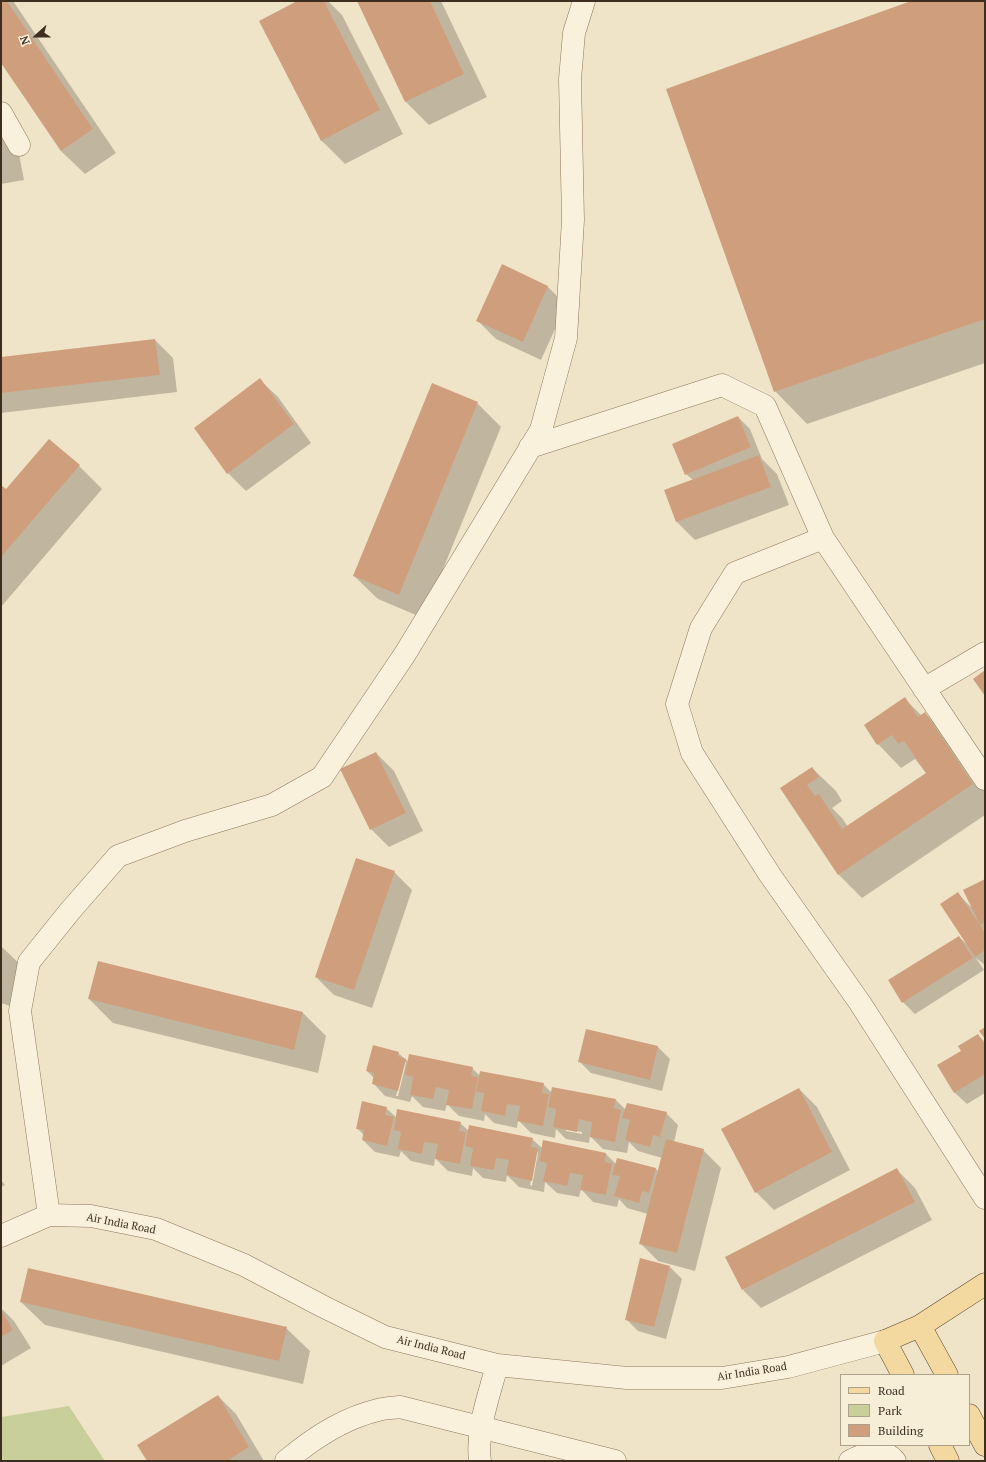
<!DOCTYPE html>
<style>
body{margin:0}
#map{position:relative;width:986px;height:1462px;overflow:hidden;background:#f0e4c8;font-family:"PT Serif",serif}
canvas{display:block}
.frame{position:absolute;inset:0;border:2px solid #3d2e20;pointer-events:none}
.legend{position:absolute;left:840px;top:1374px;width:130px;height:72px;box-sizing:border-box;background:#f7eed8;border:1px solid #ada18e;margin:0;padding:5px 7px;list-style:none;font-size:12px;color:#3d2e20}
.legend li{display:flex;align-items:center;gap:8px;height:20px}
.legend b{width:20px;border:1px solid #ada18e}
.north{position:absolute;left:16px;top:16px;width:40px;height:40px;-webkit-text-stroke:3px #f7eed8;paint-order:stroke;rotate:249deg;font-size:11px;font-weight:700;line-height:16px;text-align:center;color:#3d2e20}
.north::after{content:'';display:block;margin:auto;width:14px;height:18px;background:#3d2e20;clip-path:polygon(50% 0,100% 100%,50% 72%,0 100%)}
</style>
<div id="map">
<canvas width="986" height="1462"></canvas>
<div class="frame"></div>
<ul class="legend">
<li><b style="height:5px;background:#f3d9a0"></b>Road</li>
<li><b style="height:11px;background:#c9cf9b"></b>Park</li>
<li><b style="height:11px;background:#cf9f7d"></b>Building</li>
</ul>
<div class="north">N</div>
</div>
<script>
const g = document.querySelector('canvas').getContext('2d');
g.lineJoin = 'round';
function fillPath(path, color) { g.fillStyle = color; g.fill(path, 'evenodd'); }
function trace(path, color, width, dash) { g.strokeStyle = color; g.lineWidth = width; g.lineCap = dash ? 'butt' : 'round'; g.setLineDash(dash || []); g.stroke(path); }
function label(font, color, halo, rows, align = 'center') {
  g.font = font + ' "PT Serif",serif'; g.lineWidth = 3; g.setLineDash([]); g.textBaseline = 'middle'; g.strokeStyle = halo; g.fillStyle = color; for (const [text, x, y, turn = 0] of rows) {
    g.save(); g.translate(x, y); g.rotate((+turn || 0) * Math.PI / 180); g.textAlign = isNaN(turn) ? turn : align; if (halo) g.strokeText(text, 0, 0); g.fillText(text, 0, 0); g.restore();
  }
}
fillPath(new Path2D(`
 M69 1406 105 1461H1V1417Z`), '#c9cf9b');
fillPath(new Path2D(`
 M1 1H13L116 153 85 174 61 151 1 62Z
 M300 1H328L342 15 403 134 345 164 321 140Z
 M358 1H441L487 97 429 125 406 102Z
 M914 1H985V363L807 424 775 391Z
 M1 120 15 134 24 180 1 184Z
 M503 266 548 287 566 305 541 360 496 339 478 321Z
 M155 340 173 358 177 392 1 413V358Z
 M260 380 278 397 311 443 246 491 228 473 195 428Z
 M477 403 501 427 423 618 378 599 354 576Z
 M738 417 750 429 762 459 777 474 789 505 695 540 677 522 665 491 693 480 686 474Z
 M79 466 102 489 1 607V486L6 490Z
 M905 699 922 716 925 713 949 737 985 792V815L862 898 838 874 781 789 812 768 836 791 842 801 832 808 842 818 848 827 927 774 915 759 901 768 878 744Z
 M376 753 394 771 423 831 389 847 371 829Z
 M394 872 412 890 372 1008 334 995 316 977Z
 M985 880V965L976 958 984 970 915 1014 903 1002 959 937 969 946 957 893 971 907Z
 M1 947 3 948 27 971 16 1008 1 1003Z
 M98 962 303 1013 326 1036 318 1073 113 1023 89 999Z
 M978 1035 985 1042V1093L967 1104 954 1092 962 1051Z
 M658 1047 670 1059 662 1091 591 1073 579 1061Z
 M398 1053 409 1062 472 1068 480 1076 543 1084 552 1093 616 1100 626 1110 666 1113 678 1125 674 1142 703 1150 721 1168 695 1271 658 1261 640 1243 648 1214 627 1208 619 1199 617 1207 593 1202 581 1189 579 1197 557 1193 545 1182 544 1192 519 1187 507 1175 506 1182 483 1178 473 1168 472 1176 448 1171 435 1158 434 1166 411 1161 401 1151 399 1157 375 1152 363 1140 364 1135 357 1128 386 1108 397 1118 460 1123 469 1131 532 1139 542 1148 606 1154 616 1164 617 1160 656 1169 659 1172 662 1158 638 1151 629 1142 627 1153 603 1149 590 1136 589 1143 566 1139 556 1129 555 1138 531 1133 518 1120 517 1128 494 1123 485 1114 484 1121 459 1116 447 1104 445 1111 423 1107 412 1096 410 1102 385 1096 373 1083 374 1078 367 1071ZM405 1062 406 1063 398 1096H396ZM566 1129 582 1132V1134L566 1131ZM536 1151 538 1153 532 1186 530 1185Z
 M799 1089 817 1107 850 1170 774 1210 756 1192Z
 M897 1170 915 1188 932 1220 761 1308 743 1290Z
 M1 1180 5 1185 1 1187Z
 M670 1267 682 1279 666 1339 638 1331 626 1319Z
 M21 1302 286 1328 310 1351 303 1384 45 1325Z
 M1 1308 14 1321 31 1348 1 1366Z
 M218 1396 236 1414 264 1461H148Z`), '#0003');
fillPath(new Path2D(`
 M1 1H7L93 129 61 151 1 63Z
 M297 1H324L380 110 321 141 259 21Z
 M357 1H430L464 74 405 102Z
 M911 1H985V319L774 392 666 89Z
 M502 264 548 286 523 342 476 321Z
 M155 339 160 375 1 393V357Z
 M260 378 294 424 227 474 194 428Z
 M432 383 478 402 399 595 353 576Z
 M738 416 751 447 685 475 672 444Z
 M49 439 80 465 1 557V485L6 489Z
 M759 455 771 487 676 522 664 490Z
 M985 670V696L973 679Z
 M905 697 918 717 925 712 973 784 838 875 780 788 812 767 819 777 807 785 815 796 819 794 842 829 926 773 904 741 898 744 892 735 877 745 864 725Z
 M376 752 406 813 370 830 340 769Z
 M356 858 395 871 354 990 315 977Z
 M985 879V922L980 925 985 933V950L975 957 940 904 958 892 980 925 963 890Z
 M959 936 973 958 902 1003 888 980Z
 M98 961 303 1012 294 1050 88 999Z
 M985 1027V1039L979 1031Z
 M586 1029 658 1046 650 1080 578 1062Z
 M978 1034 985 1045V1074L954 1093 937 1065 961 1051 958 1046Z
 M373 1045 399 1052 398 1056 406 1059 398 1091 372 1084 374 1073 366 1071Z
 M409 1054 473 1067 471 1076 478 1077 472 1109 446 1105 449 1090 436 1087 433 1099 410 1095 413 1077 405 1075Z
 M480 1071 544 1083 542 1093 549 1094 543 1126 517 1121 520 1106 507 1104 505 1116 481 1111 484 1093 476 1092Z
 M552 1087 616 1099 614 1108 621 1110 615 1142 590 1137 592 1122 579 1119 577 1132 553 1127 556 1109 548 1107Z
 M799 1088 832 1152 755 1193 721 1129Z
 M362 1101 387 1107 385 1115 394 1117 387 1146 362 1140 364 1130 356 1129Z
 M627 1103 667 1112 660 1137 653 1135 650 1147 625 1140 630 1120 622 1118Z
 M397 1109 461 1122 459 1131 466 1132 460 1164 435 1159 438 1144 424 1142 422 1154 398 1149 401 1132 394 1130Z
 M469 1125 533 1138 531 1147 538 1148 532 1181 506 1175 509 1160 496 1158 494 1170 470 1166 473 1148 465 1146Z
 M666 1139 704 1149 677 1253 639 1244Z
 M543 1140 606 1153 605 1162 612 1163 606 1195 580 1190 583 1175 570 1173 567 1186 543 1181 547 1163 539 1161Z
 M617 1158 656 1168 649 1193 642 1191 639 1203 614 1196 620 1176 612 1175Z
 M897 1168 915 1202 742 1290 725 1257Z
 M640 1258 670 1266 654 1327 625 1320Z
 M28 1268 287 1327 279 1361 20 1302Z
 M1 1310 13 1330 1 1337Z
 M218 1395 249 1447 227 1461H147L137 1445Z`), '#cf9f7d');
const minor = new Path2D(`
 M1 113 19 145
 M530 447 722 385 765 406 823 538 985 779
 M823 538 735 573 701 628 677 704 692 753 770 875 860 1003 985 1198
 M924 689 985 653
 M49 1215 20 1011 29 962 70 911 118 856 185 831 272 805 322 777 405 654 541 430 566 338 573 220 570 79 574 33 584 1
 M1 1236 49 1215 91 1216 156 1229 244 1265 324 1307 385 1337 497 1365 627 1378H722L788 1367 885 1341
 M286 1461C312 1439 344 1418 378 1410 385 1408 393 1408 400 1407L615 1461
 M480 1461C476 1429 489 1396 497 1365
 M850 1461C864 1454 883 1446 895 1461`);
const major = new Path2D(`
 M920 1326 947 1375
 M903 1375 885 1341 920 1326 985 1284
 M969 1415 985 1445
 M940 1445 948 1461`);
trace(minor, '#8d765c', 23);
trace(major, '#5b4430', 23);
trace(minor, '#faf1dc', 22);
trace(major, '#f3d9a0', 22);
label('11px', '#3d2e20', '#f7eed8', [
 ["Air India Road",121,1224,11],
 ["Air India Road",431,1348,14],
 ["Air India Road",752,1372,-9]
]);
</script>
